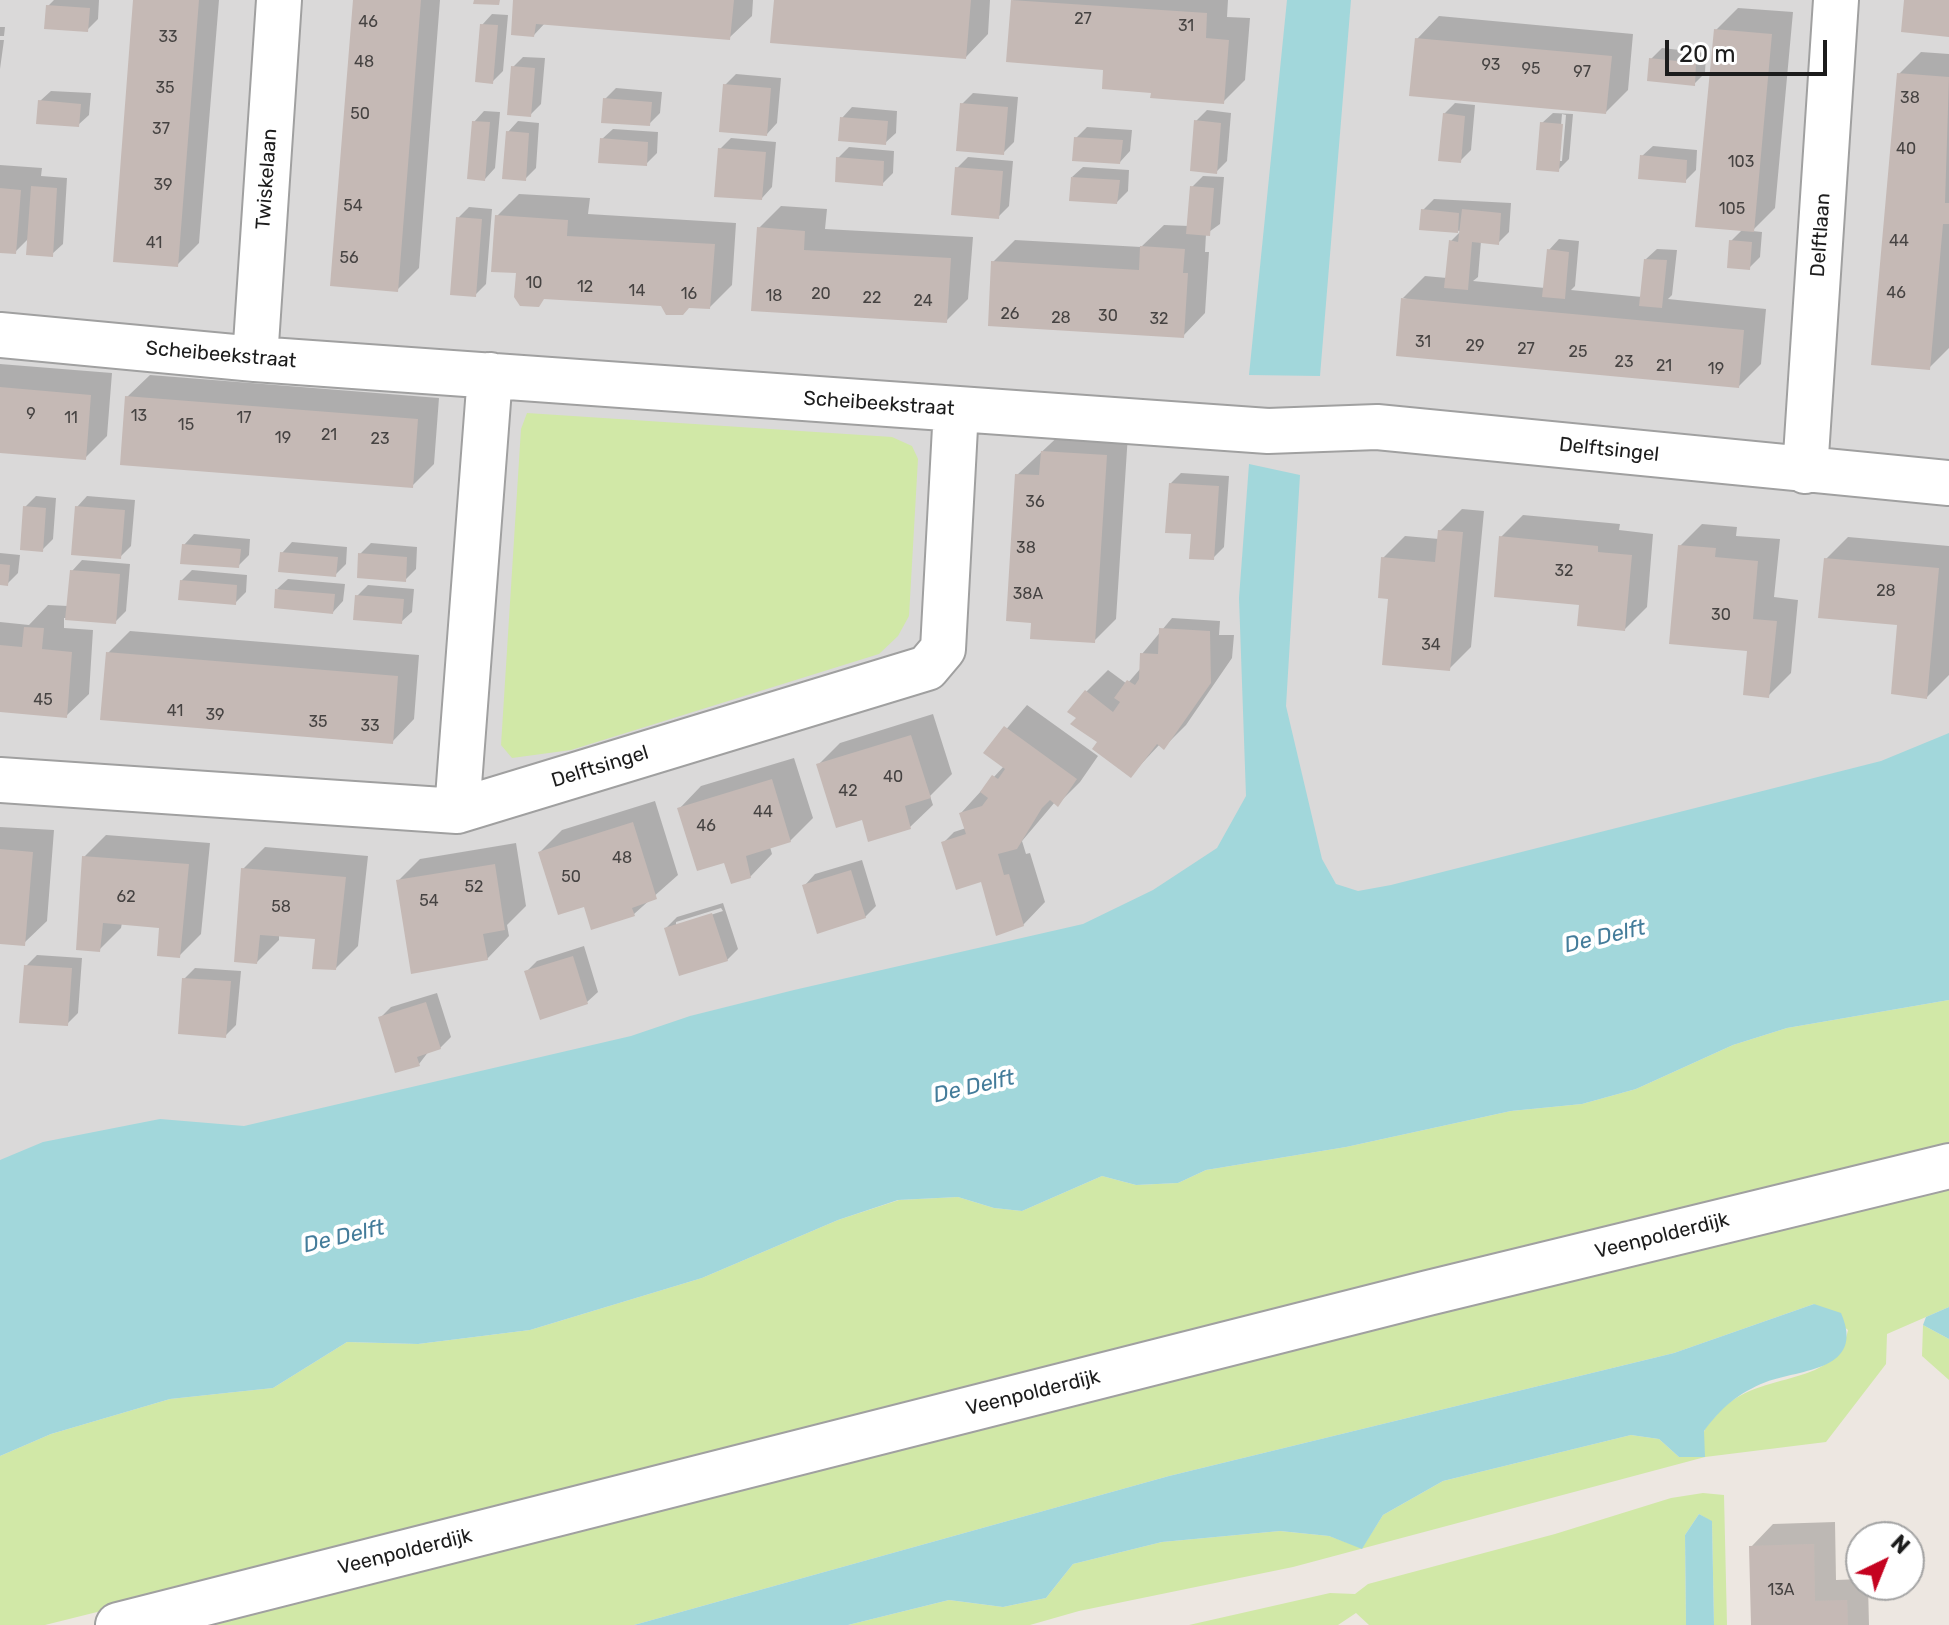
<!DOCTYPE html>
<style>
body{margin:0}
#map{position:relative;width:1949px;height:1625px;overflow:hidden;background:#ede7e1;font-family:Rubik,sans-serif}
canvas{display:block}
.north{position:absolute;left:1845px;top:1521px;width:80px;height:80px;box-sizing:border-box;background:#fff;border:2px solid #a4a4a4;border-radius:50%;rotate:43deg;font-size:22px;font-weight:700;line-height:32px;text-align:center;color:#1c1c1c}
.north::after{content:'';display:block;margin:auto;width:28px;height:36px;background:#c50320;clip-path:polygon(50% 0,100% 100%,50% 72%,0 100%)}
.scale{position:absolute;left:1665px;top:40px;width:162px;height:36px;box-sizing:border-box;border:4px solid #1c1c1c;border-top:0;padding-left:10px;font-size:24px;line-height:28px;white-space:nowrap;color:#1c1c1c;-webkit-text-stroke:6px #fff;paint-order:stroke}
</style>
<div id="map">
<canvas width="1949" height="1625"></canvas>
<div class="north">N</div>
<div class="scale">20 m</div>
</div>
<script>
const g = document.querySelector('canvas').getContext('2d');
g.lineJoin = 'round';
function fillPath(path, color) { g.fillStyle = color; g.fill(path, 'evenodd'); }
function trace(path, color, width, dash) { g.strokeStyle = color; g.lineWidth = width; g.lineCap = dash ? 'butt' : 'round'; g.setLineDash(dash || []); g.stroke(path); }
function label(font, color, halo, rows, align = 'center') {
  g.font = font + ' Rubik,sans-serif'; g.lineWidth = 8; g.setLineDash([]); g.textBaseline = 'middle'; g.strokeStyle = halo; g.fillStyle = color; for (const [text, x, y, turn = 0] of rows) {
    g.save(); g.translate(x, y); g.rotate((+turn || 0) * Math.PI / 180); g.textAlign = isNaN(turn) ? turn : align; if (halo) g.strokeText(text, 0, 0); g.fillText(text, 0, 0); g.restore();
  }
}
fillPath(new Path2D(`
 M0 0H1949V805L0 1347Z`), '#dad9d9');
fillPath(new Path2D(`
 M527 413 892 437 912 446 918 459 909 616 898 636 879 654 571 750 512 758 501 745 521 429Z
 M1949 1000V1150L45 1625H0V1456L51 1434 170 1399 273 1388 347 1342 418 1344 530 1330 702 1278 838 1220 899 1200 958 1197 994 1208 1022 1211 1102 1176 1136 1185 1178 1183 1206 1170 1346 1147 1511 1111 1582 1104 1636 1089 1733 1045 1787 1028Z
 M1949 1180V1307L1887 1334 1886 1364 1826 1442 1705 1457 1293 1567 1079 1611 1030 1625H848L949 1600 1003 1607 1046 1598 1073 1564 1162 1542 1280 1531 1329 1536 1362 1548 1383 1515 1443 1481 1631 1435 1659 1439 1679 1457H1704C1705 1450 1702 1439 1704 1432 1705 1427 1711 1421 1715 1417 1754 1366 1835 1393 1848 1330L1814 1304 1674 1353 1169 1476 634 1625H200L1188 1377 1823 1209Z
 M1923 1325 1949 1339V1380L1922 1356Z
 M1703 1493 1724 1495 1727 1625H1714L1712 1522 1699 1514 1685 1535 1686 1625H1369L1356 1613 1338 1625H1189L1330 1593 1355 1594 1368 1584 1555 1534 1671 1498Z`), '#d1e8a7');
fillPath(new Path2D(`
 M1287 0H1351L1320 376 1249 375Z
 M1249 464 1300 475 1286 706 1322 859 1336 884 1358 891 1391 885 1881 761 1949 733V1000L1787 1028 1733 1045 1636 1089 1582 1104 1511 1111 1346 1147 1206 1170 1178 1183 1136 1185 1102 1176 1022 1211 994 1208 958 1197 898 1200 838 1220 702 1278 530 1330 418 1344 347 1342 273 1388 170 1399 51 1434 0 1456V1160L43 1142 160 1119 244 1126 631 1036 690 1016 794 990 1083 924 1153 890 1217 848 1246 796 1239 598Z
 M1814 1304 1841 1313C1866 1371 1801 1369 1766 1382 1738 1393 1721 1408 1704 1431L1705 1457H1679L1659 1439 1631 1435 1443 1481 1383 1515 1362 1549 1329 1536 1280 1531 1162 1542 1073 1564 1046 1598 1003 1607 949 1600 848 1625H634L1169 1476 1674 1353Z
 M1949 1307V1339L1923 1325 1926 1317Z
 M1699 1514 1712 1521 1714 1625H1686L1685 1535Z`), '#a2d7db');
fillPath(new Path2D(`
 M54 0H99L98 19 87 30 48 6Z
 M134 0H219L199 243 177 265Z
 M355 0H440L419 268 397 290Z
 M515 0H753L752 16 729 38 545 23 534 35Z
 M776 0H990L988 34 966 57Z
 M1013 0H1228L1227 17 1250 18 1245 80 1223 102 1153 91 1106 68 1008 60Z
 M1738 8 1793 12 1775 208 1752 231 1762 232 1760 257 1749 268 1731 241 1743 229 1716 30Z
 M492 14 508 15 503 71 492 82 482 25Z
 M1439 16 1633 34 1628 90 1606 112 1417 39Z
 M0 27H5L4 36H0Z
 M0 40H4L0 69Z
 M1662 48 1706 53 1705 73 1694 84 1651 59Z
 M1921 52 1949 54V348L1929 368 1899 74Z
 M523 57 545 58 541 104 530 115 513 67Z
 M736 74 781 78 777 123 767 134 725 85Z
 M616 88 662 92 660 113 649 124 605 99Z
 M51 91 91 93 89 115 78 125 40 101Z
 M973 93 1018 97 1014 142 1003 153 962 104Z
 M1455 103 1475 105 1471 150 1460 161 1444 114Z
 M852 107 897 111 896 133 885 143 842 118Z
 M1207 110 1231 113 1227 161 1216 172 1196 121Z
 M484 111 500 112 495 168 485 179 474 122Z
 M1553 113 1573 114 1569 159 1558 170 1542 123ZM1562 114 1566 115 1562 161H1558Z
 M518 121 539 123 536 168 525 179 508 132Z
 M1087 127 1132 130 1130 151 1120 162 1076 138Z
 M613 129 658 132 657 153 646 164 602 139Z
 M731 138 776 142 772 187 762 198 720 149Z
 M1653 146 1697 150 1696 170 1685 181 1642 156Z
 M849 147 894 151 893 173 882 184 838 158Z
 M968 157 1013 161 1009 206 998 217 957 168Z
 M0 165 42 168 41 176 67 178 63 244 52 254 29 238 15 252 0 251Z
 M1083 167 1129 170 1128 191 1117 202 1072 177Z
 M1203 176 1224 177 1220 224 1206 234 1205 252H1209L1205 313 1183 336 993 262 1015 240 1141 247 1164 225 1189 226 1192 187Z
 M519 194 590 198 588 214 736 223 732 285 710 307 662 304 518 271 497 216Z
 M1434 199 1511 203 1509 232 1498 243 1481 241 1478 277 1473 281 1545 288 1549 250 1559 239 1579 241 1575 286 1571 290 1642 297 1646 259 1657 249 1677 250 1672 295 1668 299 1766 309 1761 364 1739 386 1403 298 1425 276 1447 278 1451 241 1461 231 1422 228 1423 210Z
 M781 206 827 209 825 229 973 237 968 299 946 321 759 228Z
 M469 207 492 209 486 284 475 295 458 218Z
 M0 364 112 373 107 436 85 458 0 451Z
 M150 375 439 398 434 464 412 486 127 397Z
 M1065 430 1128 434 1116 619 1094 641 1033 621 1017 475Z
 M1181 473 1229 476 1224 547 1213 558 1193 533 1170 484Z
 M36 496 56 498 53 539 42 550 25 507Z
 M87 496 135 500 131 546 120 557 77 507Z
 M1462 509 1484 511 1471 647 1449 669 1390 597 1383 558 1405 536 1439 539 1440 531Z
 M1523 515 1620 524 1619 530 1653 534 1647 607 1625 629 1581 603 1501 537Z
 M1702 524 1737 527 1736 536 1780 539 1774 597 1798 600 1791 673 1768 696 1749 649 1680 546Z
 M194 534 250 539 249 555 238 566 184 545Z
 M1848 537 1949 546V675L1927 697 1900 624 1826 559Z
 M292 542 347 547 346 564 335 575 282 553Z
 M371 543 417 547 416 569 405 580 360 554Z
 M0 553 20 555 18 573 7 584 0 583Z
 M82 560 130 564 126 611 115 622 64 618V628L93 630 89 694 66 716 0 711V622L29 625 48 605 68 606 72 571Z
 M192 570 247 575 246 592 235 603 181 581Z
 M288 579 345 584 343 601 333 612 277 589Z
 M368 585 414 589 412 612 401 622 357 596Z
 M1172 618 1220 621 1219 635H1234L1232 658 1186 725 1164 747 1160 744 1131 775 1100 742 1086 692 1108 670 1127 684 1141 668 1142 654Z
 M130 631 419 655 414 719 392 742 108 653Z
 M1027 705 1098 756 1080 782 1058 804 1055 802 1022 841 1026 854 1030 853 1045 902 1023 925 944 842 954 832 966 828 961 813 1004 766 986 753Z
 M933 714 952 774 930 796 933 805 910 827 863 818 818 765 840 743Z
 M794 758 813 818 790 841 770 847 772 854 750 877 725 861 679 809 701 786Z
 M655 801 678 875 634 914 585 904 540 852 562 830Z
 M0 827 54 830 47 921 24 943 0 942Z
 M106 835 210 843 201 934 179 956 161 926 122 923 121 928 99 950 84 857Z
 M516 843 526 906 507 925 509 936 487 959 398 881 420 859Z
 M265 847 368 856 358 946 336 968 317 937 279 934V940L257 962 243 869Z
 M862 860 876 906 865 917 805 885 815 874Z
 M723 903 738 949 727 960 666 928 677 917ZM721 908 723 911 676 926V922Z
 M584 946 598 992 587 1002 527 971 537 961Z
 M37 955 82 958 78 1013 67 1024 26 966Z
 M195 968 241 971 236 1025 225 1036 184 979Z
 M437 993 451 1037 440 1048 429 1051 419 1064 380 1018 391 1007Z
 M1835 1522 1836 1580 1861 1579V1585H1868L1869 1625H1753L1751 1547 1773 1524Z`), '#0003');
fillPath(new Path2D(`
 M133 0H199L178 267 113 262Z
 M353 0H421L398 292 330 286Z
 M474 0H500L499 5 473 4Z
 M513 0H734L730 40 536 24 534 37 511 35Z
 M774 0H971L966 59 770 43Z
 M1011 0 1207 13 1206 38 1229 40 1224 104 1150 98 1151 93 1102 89 1103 70 1006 62Z
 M1904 0H1949V37L1901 32Z
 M46 5 90 8 88 32 44 29Z
 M480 24 498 25 493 84 475 82Z
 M1714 29 1772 34 1754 232 1695 227Z
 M1415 38 1612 56 1606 114 1409 96Z
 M1649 58 1696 63 1695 86 1647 81Z
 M511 66 535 68 531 117 507 115Z
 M1897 73 1949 77 1945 203H1949V224H1943L1930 370 1871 365Z
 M723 84 771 88 767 136 719 132Z
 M603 98 652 102 650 126 601 123Z
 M38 100 81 104 79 127 36 124Z
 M960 103 1008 107 1004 155 956 151Z
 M1443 113 1465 116 1461 163 1438 161Z
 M840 117 888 121 886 145 838 141Z
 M1194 120 1221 123 1217 174 1190 171Z
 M472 121 490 122 485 181 467 179Z
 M1540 122 1563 124 1559 172 1536 170Z
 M506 131 529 133 526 181 502 179Z
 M1074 137 1123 140 1120 164 1072 161Z
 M600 138 648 142 647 166 598 163Z
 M718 148 766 152 762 200 714 197Z
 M1640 155 1687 160 1686 183 1638 179Z
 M836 157 884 161 883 186 835 182Z
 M955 167 1003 171 999 219 951 215Z
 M1071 177 1120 180 1117 204 1069 201Z
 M31 186 57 188 53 257 26 255Z
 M1190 186 1214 188 1210 236 1186 234Z
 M0 188 21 190 16 254 0 253Z
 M1421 209 1459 213 1458 233 1419 230Z
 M1462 209 1501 213 1499 245 1472 242 1468 290 1444 288 1449 240 1458 242Z
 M495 215 568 220 567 236 715 244 710 309 689 308 683 315H666L661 306 544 299 539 307 520 306 514 297 516 273 491 272Z
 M456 217 482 219 476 297 450 295Z
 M757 227 805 231 804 250 951 258 947 323 751 311Z
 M1729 240 1752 242 1750 270 1727 268Z
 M1140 246 1185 249 1183 273H1188L1184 338 988 326 991 261 1139 270Z
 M1547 249 1569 252 1565 299 1542 297Z
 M1644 259 1667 260 1662 308 1639 306Z
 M1401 298 1744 330 1739 388 1396 356Z
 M0 387 91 395 86 460 0 453Z
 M125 396 418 419 413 488 120 465Z
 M1041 451 1107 455 1095 643 1030 639 1031 623 1006 621 1015 474 1039 475Z
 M1169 483 1219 486 1214 560 1189 559 1191 534 1165 533Z
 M23 506 46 508 43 552 20 550Z
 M75 506 125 510 121 559 71 555Z
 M1438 530 1463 532 1450 671 1382 665 1388 599 1378 598 1381 557 1435 562Z
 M1499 536 1598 546V552L1632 555 1625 631 1577 626 1579 605 1494 597Z
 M182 544 241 549 239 568 180 564Z
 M1678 545 1716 548 1715 557 1758 561 1753 619 1777 621 1769 698 1743 695 1747 651 1669 644Z
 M280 552 338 557 336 577 278 572Z
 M358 553 407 557 406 582 357 578Z
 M1824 558 1939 568 1927 699 1891 694 1897 625 1818 618Z
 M0 564 10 565 8 586 0 585Z
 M70 570 120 574 116 624 65 620Z
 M180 580 237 585 236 605 178 600Z
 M275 589 335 594 333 614 274 608Z
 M355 595 404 599 402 624 353 620Z
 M24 627 44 628 42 649 72 652 67 718 0 712V645L22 647Z
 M1159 628 1210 631 1211 683 1164 750 1157 744 1131 778 1092 749 1097 742 1070 724 1076 718 1067 712 1085 690 1113 712 1120 702 1114 698 1127 680 1135 685 1139 679 1140 653 1158 654Z
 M106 652 398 676 393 744 100 720Z
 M1004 726 1077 779 1058 807 1050 800 1042 808 1017 849 998 854 1004 875 1009 874 1024 926 996 936 981 882 956 890 941 842 966 834 959 813 982 806 988 798 980 792 992 775 998 779 1005 769 983 753Z
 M911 735 931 798 905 806 911 829 868 842 862 820 836 828 816 764Z
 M772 779 791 842 746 856 751 878 731 884 724 863 697 871 677 808Z
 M633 822 657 899 632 908 635 916 591 930 584 907 558 915 538 852Z
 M0 849 33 852 25 946 0 944Z
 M82 856 189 864 180 958 157 956 159 928 103 923 100 952 76 950Z
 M495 864 505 930 483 934 488 960 411 974 396 880Z
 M241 868 346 877 336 970 312 969 315 939 260 935 257 964 234 962Z
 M851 870 866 918 817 934 802 885Z
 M712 913 728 961 679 976 664 928Z
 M573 956 588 1004 540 1020 524 971Z
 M24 965 72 968 68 1026 19 1023Z
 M182 978 231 981 226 1038 178 1034Z
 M426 1002 441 1049 417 1057 420 1066 395 1073 378 1017Z
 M1814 1544 1815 1601 1847 1600 1848 1625H1751L1749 1546Z`), '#c5b9b5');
const minor = new Path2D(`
 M0 335 255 359 1268 431 1377 427 1949 483
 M255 359 279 0
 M1805 471 1836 0
 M0 780 457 811 927 668 943 649 956 409
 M457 811 490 375
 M118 1625 1428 1293 1949 1166`);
trace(minor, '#a0a0a0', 48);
trace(minor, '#fff', 44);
label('16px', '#464342', null, [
 ["27",1083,19],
 ["46",368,22],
 ["31",1186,26],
 ["33",168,37],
 ["48",364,62],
 ["93",1491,65],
 ["95",1531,69],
 ["97",1582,72],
 ["35",165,88],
 ["38",1910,98],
 ["50",360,114],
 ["37",161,129],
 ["40",1906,149],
 ["103",1741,162],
 ["39",163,185],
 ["54",353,206],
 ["105",1732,209],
 ["44",1899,241],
 ["41",154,243],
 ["56",349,258],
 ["10",534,283],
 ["12",585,287],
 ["14",637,291],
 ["46",1896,293],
 ["16",689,294],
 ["20",821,294],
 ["18",774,296],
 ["22",872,298],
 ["24",923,301],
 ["26",1010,314],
 ["30",1108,316],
 ["28",1061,318],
 ["32",1159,319],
 ["31",1423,342],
 ["29",1475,346],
 ["27",1526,349],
 ["25",1578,352],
 ["23",1624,362],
 ["21",1664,366],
 ["19",1716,369],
 ["9",31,414],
 ["13",139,416],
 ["11",71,418],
 ["17",244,418],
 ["15",186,425],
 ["21",329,435],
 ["19",283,438],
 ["23",380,439],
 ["36",1035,502],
 ["38",1026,548],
 ["32",1564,571],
 ["28",1886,591],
 ["38A",1028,594],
 ["30",1721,615],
 ["34",1431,645],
 ["45",43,700],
 ["41",175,711],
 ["39",215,715],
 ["35",318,722],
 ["33",370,726],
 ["40",893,777],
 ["42",848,791],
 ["44",763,812],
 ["46",706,826],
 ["48",622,858],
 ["50",571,877],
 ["52",474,887],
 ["62",126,897],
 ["54",429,901],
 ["58",281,907],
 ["13A",1781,1590]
]);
label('20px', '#1c1c1c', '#fff', [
 ["Twiskelaan",267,179,-86],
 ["Delftlaan",1821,235,-86],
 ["Scheibeekstraat",221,355,5],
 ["Scheibeekstraat",879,404,4],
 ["Delftsingel",1609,450,6],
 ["Delftsingel",600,767,-17],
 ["Veenpolderdijk",1662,1236,-14],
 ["Veenpolderdijk",1033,1393,-14],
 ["Veenpolderdijk",405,1552,-14]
]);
label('italic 22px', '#447c9a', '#fff', [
 ["De Delft",1605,937,-13],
 ["De Delft",974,1087,-13],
 ["De Delft",344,1237,-13]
]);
</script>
